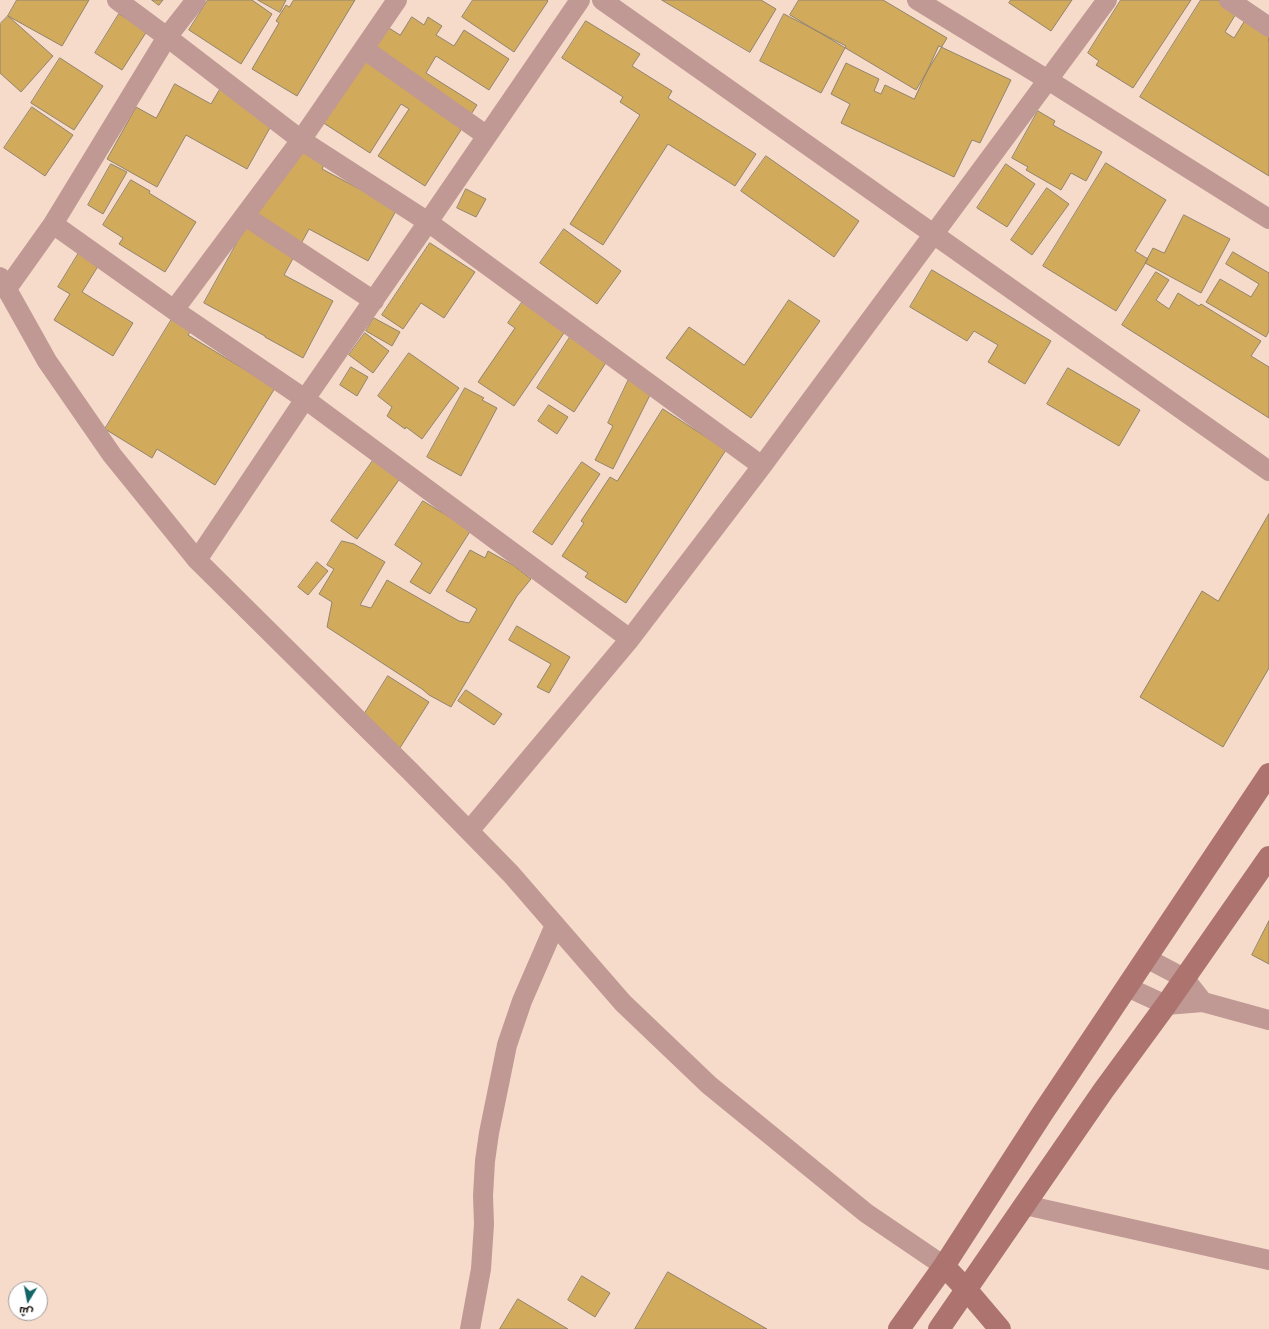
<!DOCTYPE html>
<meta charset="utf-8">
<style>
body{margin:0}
#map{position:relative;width:1269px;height:1329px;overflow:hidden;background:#f6dbca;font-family:Quicksand,Cairo,sans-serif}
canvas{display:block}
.north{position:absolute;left:8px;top:1281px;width:40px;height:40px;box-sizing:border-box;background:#fff;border:1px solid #a19d9b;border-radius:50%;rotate:190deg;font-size:11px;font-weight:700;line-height:16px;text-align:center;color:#140b06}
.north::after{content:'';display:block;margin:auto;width:14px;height:18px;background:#156466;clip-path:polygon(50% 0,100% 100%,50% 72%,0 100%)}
</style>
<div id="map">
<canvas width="1269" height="1329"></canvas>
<div class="north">ش</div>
</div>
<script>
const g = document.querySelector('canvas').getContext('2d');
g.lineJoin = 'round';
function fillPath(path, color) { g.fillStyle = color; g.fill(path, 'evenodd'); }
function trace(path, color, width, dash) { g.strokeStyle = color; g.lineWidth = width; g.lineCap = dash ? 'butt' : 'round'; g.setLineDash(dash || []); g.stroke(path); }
const building = new Path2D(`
 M17 0H89L62 46 8 16Z
 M152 0H163L159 5Z
 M208 0H252L272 14 241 64 189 30Z
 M258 0H286L280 12Z
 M294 0H355L297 96 252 69 279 23 276 21 286 5 289 7Z
 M473 0H547L548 1 514 52 462 17Z
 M662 0H761L776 9 750 52Z
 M799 0H883L947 38 916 90 790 15Z
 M1011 0H1072L1051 31 1009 3Z
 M1121 0H1191L1133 88 1096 65 1099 61 1088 53Z
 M1201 0H1218L1237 12 1225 32 1234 38 1247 17 1269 30V38L1268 41 1269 42V176L1140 97Z
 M119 14 147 31 122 70 95 53Z
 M784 14 846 46 821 93 760 61Z
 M8 16 53 56 21 92 0 73V24Z
 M412 17 424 25 428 17 442 26 436 35 454 46 464 30 509 59 489 90 436 56 426 73 477 105 425 186 378 156 409 109 401 104 370 153 322 122 384 25 400 35Z
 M586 21 640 54 632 66 672 91 668 98 756 154 735 186 668 144 603 245 570 224 640 115 620 102 623 97 562 58Z
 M939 46 1011 80 980 143 972 140 954 177 841 123 850 104 831 94 846 63 879 79 874 91 881 94 885 85 914 99Z
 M60 58 103 86 74 130 31 103Z
 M175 84 211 104 221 87 276 117 247 169 186 135 157 187 107 159 136 107 156 118Z
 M32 107 73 135 45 176 4 148Z
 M1038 111 1055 121 1053 125 1102 152 1086 181 1071 173 1061 190 1026 170 1028 167 1012 158Z
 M294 139 328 157 322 169 397 209 368 261 309 229 284 275 333 301 303 358 265 337V336L204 303Z
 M766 156 859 221 834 257 741 191Z
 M1106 163 1166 200 1135 251 1148 259 1116 311 1043 266Z
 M111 164 127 172 103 214 88 205Z
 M1006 164 1035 184 1007 227 977 208Z
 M131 180 150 191 149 193 196 222 165 272 119 244 123 238 103 225Z
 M1047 188 1069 204 1032 255 1011 240Z
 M466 189 486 199 476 217 457 208Z
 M1184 215 1230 239 1201 293 1145 263 1153 248 1164 253Z
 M564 229 621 271 597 304 540 263Z
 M430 243 475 272 444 318 421 303 403 329 382 315Z
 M80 251 100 263 82 292 133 323 113 356 54 320 70 294 58 287Z
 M1233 252 1269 273V331L1266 337 1206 302 1220 279 1251 297 1259 284 1226 264Z
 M932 270 1051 341 1025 384 988 362 998 345 974 331 967 341 910 307Z
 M1156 272 1169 280 1156 300 1169 309 1178 293 1199 306 1201 304 1261 341 1251 356 1269 367V418L1122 325Z
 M789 300 820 321 751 418 666 358 689 327 744 365Z
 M523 301 566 330 514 406 478 382 515 328 508 323Z
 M175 314 194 326 188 335 275 388 215 485 157 449 152 458 105 429Z
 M374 318 400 332 392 346 366 331Z
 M365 333 389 351 373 373 349 355Z
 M572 334 609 358 574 412 537 388Z
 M409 353 459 388 422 439 406 427 405 429 387 416 392 407 378 396Z
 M351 367 368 377 357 396 340 385Z
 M1068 368 1140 410 1119 446 1047 404Z
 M629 379 652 391 613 469 595 460 613 426 608 423Z
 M465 388 484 398 482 400 497 408 461 476 427 457Z
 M549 405 568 417 557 434 538 421Z
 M663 409 726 450 626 603 585 577 588 573 562 556 584 523 581 521 610 477 617 481Z
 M374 459 401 477 357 539 331 521Z
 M582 462 600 474 552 545 533 532Z
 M423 501 471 530 430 594 410 582 422 563 395 545Z
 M1269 514V668L1223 747 1140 697 1202 591 1218 601Z
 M342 541 354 544 385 562 360 605 371 608 387 580 459 621 469 623 477 609 446 591 470 550 485 558 488 551 513 565 531 579 517 596 451 707 429 695 422 689 327 627 332 602 319 594 334 569 327 565Z
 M317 562 328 571 308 595 298 587Z
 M517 626 570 657 549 693 537 687 551 664 509 640Z
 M388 676 429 702 398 751 357 726Z
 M466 690 502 714 494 725 458 701Z
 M1269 921V964L1252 955Z
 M668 1272 767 1329H635Z
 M582 1276 610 1293 595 1317 568 1300Z
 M518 1299 568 1329H500Z`);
fillPath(building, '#d2aa5c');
trace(building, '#91846c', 1);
trace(new Path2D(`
 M117 0 167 37 301 140 428 222 762 466
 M602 0 1269 471
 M917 0 1048 80 1269 219
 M1229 0 1269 27
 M364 49 487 136
 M245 216 374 301
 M53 224 174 310 305 399 630 639
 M0 277 47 361 112 455 197 560 410 771 469 831 511 874 623 1003 709 1085 866 1213 944 1266
 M6 290 53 224 167 37 196 0
 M174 310 301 140 397 0
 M197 560 305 399 428 222 580 0
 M469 831 630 639 762 466 1107 0
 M1146 958 1184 978 1203 1002
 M1127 987 1166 1005 1203 1002 1269 1020
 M1025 1205 1269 1260
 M470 1329 481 1269 484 1224 483 1196 485 1161 489 1133 507 1045 522 1001 555 925`), '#c09894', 20);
trace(new Path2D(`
 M944 1266 966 1289 1000 1329
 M899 1329 944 1266 1042 1114 1269 774
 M939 1329 1103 1091 1166 1005 1269 857`), '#ad746f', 22);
</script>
